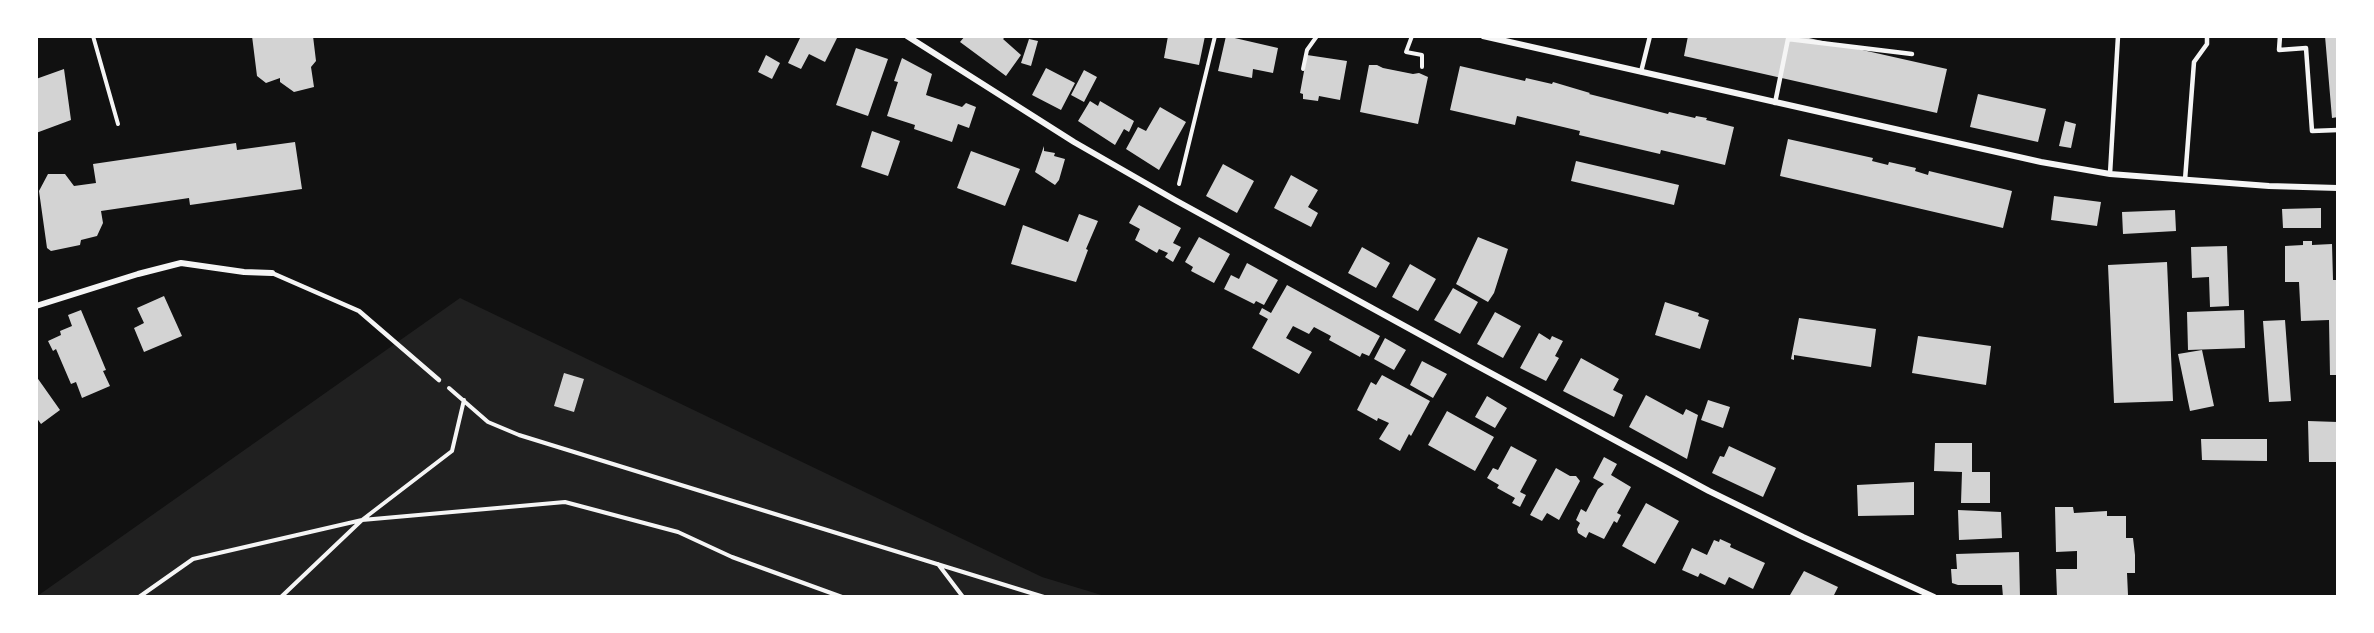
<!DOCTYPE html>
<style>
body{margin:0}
#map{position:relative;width:2374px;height:633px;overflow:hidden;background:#111;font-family:Mulish,sans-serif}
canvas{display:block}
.frame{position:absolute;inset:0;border:38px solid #fff;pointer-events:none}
</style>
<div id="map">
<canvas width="2374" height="633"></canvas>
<div class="frame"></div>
</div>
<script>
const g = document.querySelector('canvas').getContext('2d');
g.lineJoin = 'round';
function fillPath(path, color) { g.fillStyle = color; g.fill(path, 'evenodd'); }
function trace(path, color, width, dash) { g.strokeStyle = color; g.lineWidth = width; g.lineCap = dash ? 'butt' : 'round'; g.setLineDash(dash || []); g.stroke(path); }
fillPath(new Path2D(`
 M460 298 1042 577 1108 597H36Z`), '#202020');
fillPath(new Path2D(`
 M252 36H313L316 61 311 67 314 87 294 92 280 82V78L266 83 257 76Z
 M801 36H838L825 62 809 54 801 69 788 63Z
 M965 36H1006L1003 39 1021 55 1006 76 960 42Z
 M1168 36H1205L1199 65 1164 58Z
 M1226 36 1278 48 1273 73 1253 69 1252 78 1218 71Z
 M1688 36H1800L1947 69 1937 113 1684 56Z
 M2325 36H2338V117L2332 118Z
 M1029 39 1038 41 1031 66 1021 63Z
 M856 48 888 59 868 116 836 105Z
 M766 55 780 63 772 79 758 72Z
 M1307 55 1347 61 1340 100 1319 96 1318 101 1303 99V94L1300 93Z
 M902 58 932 74 926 95 962 107 966 103 976 107 969 128 958 124 952 142 914 129 915 125 887 116 898 82 894 81Z
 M1369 65H1377L1383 68 1413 74 1419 73 1428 77 1418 124 1360 112Z
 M1460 66 1525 81 1526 78 1552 84 1553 82 1590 93 1589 94 1668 114 1669 112 1695 118 1696 116 1707 118 1706 120 1734 127 1725 165 1661 150 1660 154 1579 135 1580 131 1517 116 1515 125 1450 110Z
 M1046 68 1075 83 1061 110 1032 95Z
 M64 69 71 120 36 133V79Z
 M1084 70 1097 77 1084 102 1071 95Z
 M1978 94 2046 109 2038 142 1970 127Z
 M1090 101 1098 106 1100 101 1134 121 1129 132 1124 129 1115 145 1078 121Z
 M1160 107 1186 122 1159 170 1126 149 1138 127 1146 131Z
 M2065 121 2076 124 2071 148 2059 146Z
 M872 131 900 141 888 176 861 167Z
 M1788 139 1873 158 1872 161 1888 165 1889 162 1916 168 1915 171 1928 175 1929 171 2012 191 2003 228 1780 176Z
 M295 142 302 189 190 205 189 198 101 211 103 223 97 236 81 240 80 245 51 251 47 248 39 191 48 174H65L74 186 96 183 93 164 236 143 237 150Z
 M1044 146V151L1055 153 1054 156 1065 159 1059 180 1055 185 1035 172Z
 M971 151 1020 169 1005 206 957 188Z
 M1576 161 1679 185 1674 205 1571 181Z
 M1223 164 1254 181 1237 213 1206 196Z
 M1291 175 1318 190 1308 207 1318 213 1311 227 1274 208Z
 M2054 196 2101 202 2097 226 2051 220Z
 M1139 205 1181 228 1173 243 1181 247 1173 262 1165 257 1168 253 1159 249 1157 253 1135 240 1140 229 1129 223Z
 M2321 208V228H2283L2282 209Z
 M2175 210 2176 231 2123 234 2122 212Z
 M1079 214 1098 221 1086 249 1088 250 1076 282 1011 264 1023 225 1068 242Z
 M1199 237 1230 254 1214 283 1191 271 1193 267 1185 262Z
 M1478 237 1508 249 1494 293 1488 302 1456 284Z
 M2303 241H2312V245L2332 244 2333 280H2338V375H2330L2329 320 2301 321 2299 282H2285V246L2303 245Z
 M2227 246 2229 306 2210 307 2209 277 2192 278 2191 247Z
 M1362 247 1390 263 1376 288 1348 273Z
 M2167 262 2173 401 2114 403 2108 265Z
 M1247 263 1278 280 1264 305 1256 301 1254 304 1224 289 1231 275 1239 279Z
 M1410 264 1436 279 1418 311 1392 297Z
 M1287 285 1380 336 1369 356 1362 353 1360 357 1329 340 1331 336 1314 327 1309 334 1293 326 1286 338 1312 352 1299 374 1252 348 1268 319 1259 314 1262 308 1271 313Z
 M1453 288 1478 302 1460 334 1434 320Z
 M164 296 182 336 144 352 134 328 144 323 137 308Z
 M1665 302 1699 313 1698 316 1709 320 1700 349 1655 335Z
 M81 310 106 370 103 371 110 386 82 398 76 382 71 384 56 349 53 351 48 341 61 335 60 331 72 326 68 315Z
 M2244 310 2245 348 2188 350 2187 312Z
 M1495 312 1521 326 1503 358 1477 344Z
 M1799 318 1876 329 1871 367 1794 355V360L1791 359Z
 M2285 320 2291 401 2269 402 2263 321Z
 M1539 333 1550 340 1552 336 1563 341 1555 356 1559 358 1546 381 1520 368Z
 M1918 336 1991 346 1986 385 1912 373Z
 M1385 338 1406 350 1394 370 1374 359Z
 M2202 350 2214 406 2190 411 2178 354Z
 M1581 358 1619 379 1613 390 1623 395 1614 417 1563 391Z
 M1422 361 1447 374 1433 398 1410 385Z
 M564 373 584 379 574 412 554 406Z
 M1382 375 1430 401 1411 436 1409 434 1400 451 1379 439 1389 423 1378 418 1377 421 1357 410 1371 382 1376 385Z
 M36 376 60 410 41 424 36 417Z
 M1646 395 1683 415 1686 409 1698 415 1687 459 1629 427Z
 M1487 396 1507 408 1495 428 1475 417Z
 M1708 400 1730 407 1723 428 1701 420Z
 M1447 411 1494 437 1475 471 1428 445Z
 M2308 421 2338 422V462H2309Z
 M2201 439H2267V461L2202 460Z
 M1935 443H1972V472H1990V503H1961L1962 472 1934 471Z
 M1511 446 1537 460 1520 492 1526 495 1520 507 1512 503 1515 498 1497 488 1499 485 1487 478 1493 468 1498 470Z
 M1729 446 1776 468 1763 497 1712 473 1720 456 1724 457Z
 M1604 457 1617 464 1611 475 1631 487 1617 513 1621 515 1617 523 1614 521 1604 539 1589 532 1586 538 1578 533 1577 529 1580 523 1576 520 1581 509 1586 512 1598 489 1604 484 1593 478Z
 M1556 468 1570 476H1576L1580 481 1559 520 1547 513 1542 521 1530 515Z
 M1914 482V515L1858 516 1857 485Z
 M1646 503 1679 521 1655 564 1622 546Z
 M2055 507H2073L2074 513 2107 511V516H2126V538H2133L2135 555V573H2127L2128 595 2057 597 2056 569H2077V551L2056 552Z
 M1958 510 2001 512 2002 538 1959 540Z
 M1720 539 1731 544 1730 547 1765 563 1753 589 1729 577 1725 585 1700 573 1698 577 1682 570 1692 548 1707 555 1714 540 1719 542Z
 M2019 552 2020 597H2003L2002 585H1958L1952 583 1951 569H1957L1956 554Z
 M1804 571 1838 587 1833 597H1792L1790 595Z`), '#d3d3d3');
trace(new Path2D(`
 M93 36 118 124
 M1412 36 1406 52 1422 55V67
 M1303 69 1307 50 1317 36
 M1179 184 1215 36
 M449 388 488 422 519 435 1044 597
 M938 564 963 597
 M139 597 193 559 362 520 565 502 678 532 732 557 842 597
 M281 597 362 520 452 451 464 400`), '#f5f5f5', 4);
trace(new Path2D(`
 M2280 36 2279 50 2306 48 2312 131 2338 130
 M1641 72 1650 36
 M1775 103 1788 39 1912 54
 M2110 174 2118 36
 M2185 180 2194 62 2207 44V36
 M272 273 359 311 439 380`), '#f5f5f5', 4.5);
trace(new Path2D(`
 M907 36 1074 142 1175 200 1472 363 1709 491 1803 537 1934 597
 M1483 36 2041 162 2110 174 2269 186 2338 188
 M36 306 138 274 181 263 244 272 272 273`), '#f5f5f5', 6);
</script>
